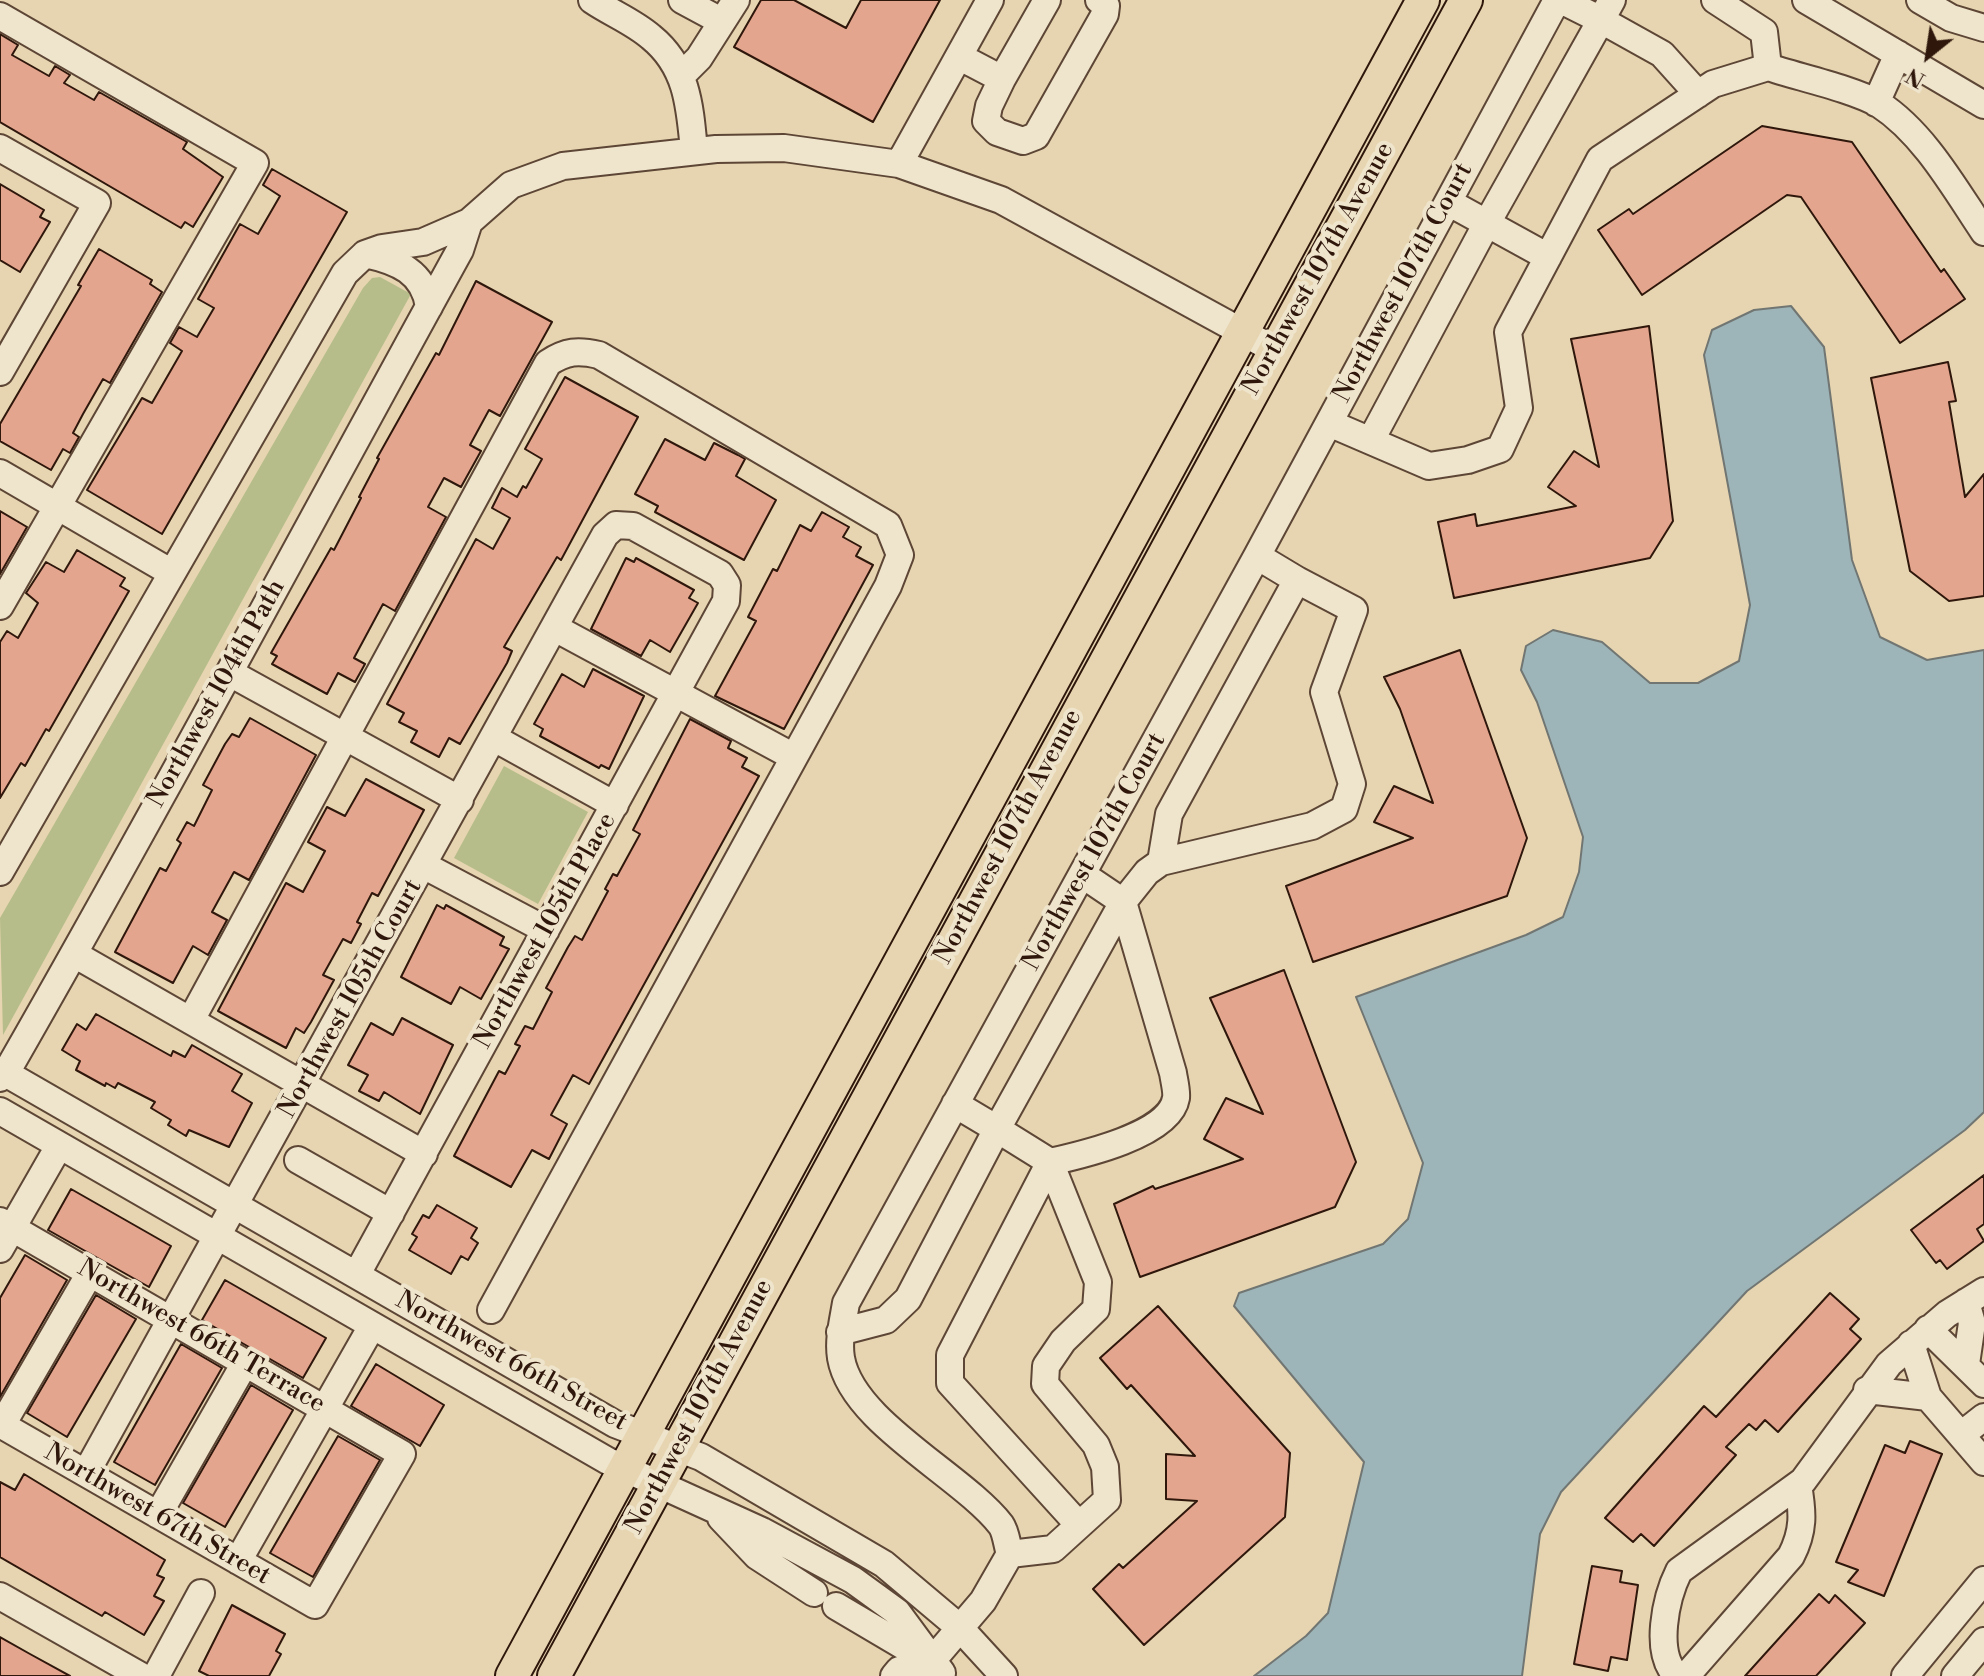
<!DOCTYPE html>
<style>
body{margin:0}
#map{position:relative;width:1984px;height:1676px;overflow:hidden;background:#e6d5b0;font-family:"Libre Bodoni",serif}
canvas{display:block}
.north{position:absolute;left:1888px;top:16px;width:80px;height:80px;-webkit-text-stroke:6px #efe4cc;paint-order:stroke;rotate:210deg;font-size:22px;font-weight:700;line-height:32px;text-align:center;color:#2f170c}
.north::after{content:'';display:block;margin:auto;width:28px;height:36px;background:#2f170c;clip-path:polygon(50% 0,100% 100%,50% 72%,0 100%)}
</style>
<div id="map">
<canvas width="1984" height="1676"></canvas>
<div class="north">N</div>
</div>
<script>
const g = document.querySelector('canvas').getContext('2d');
g.lineJoin = 'round';
function fillPath(path, color) { g.fillStyle = color; g.fill(path, 'evenodd'); }
function trace(path, color, width, dash) { g.strokeStyle = color; g.lineWidth = width; g.lineCap = dash ? 'butt' : 'round'; g.setLineDash(dash || []); g.stroke(path); }
function label(font, color, halo, rows, align = 'center') {
  g.font = font + ' "Libre Bodoni",serif'; g.lineWidth = 8; g.setLineDash([]); g.textBaseline = 'middle'; g.strokeStyle = halo; g.fillStyle = color; for (const [text, x, y, turn = 0] of rows) {
    g.save(); g.translate(x, y); g.rotate((+turn || 0) * Math.PI / 180); g.textAlign = isNaN(turn) ? turn : align; if (halo) g.strokeText(text, 0, 0); g.fillText(text, 0, 0); g.restore();
  }
}
fillPath(new Path2D(`
 M380 277 411 294 3 1035 0 918 363 288 372 278Z
 M504 766 588 812 538 904 454 858Z`), '#b7bd8a');
const water = new Path2D(`
 M1791 306 1824 347 1852 560 1880 637 1927 660 1984 650V1112L1965 1130 1747 1291 1561 1492 1540 1534 1522 1676H1254L1306 1636 1328 1613 1364 1462 1234 1306 1239 1293 1383 1244 1408 1219 1423 1163 1356 997 1526 935 1563 917 1579 872 1583 837 1537 702 1521 670 1526 646 1553 630 1602 642 1650 683H1698L1739 661 1750 605 1704 355 1712 330 1754 310Z`);
fillPath(water, '#9db5b8');
trace(water, '#717673', 2);
const building = new Path2D(`
 M761 0H794L846 28 861 0H940L873 122 734 47Z
 M0 34 18 45 12 55 49 76 55 66 70 75 64 83 94 100 99 92 187 142 183 149 223 177 193 227 185 222 181 228 0 122Z
 M1762 126 1852 142 1941 272 1944 269 1965 299 1900 343 1801 197 1787 195 1642 295 1598 230 1629 209 1633 214Z
 M272 169 347 212 162 534 87 490 142 398 152 403 182 351 170 343 179 327 197 337 214 308 198 299 240 224 258 234 280 196 263 185Z
 M0 184 44 210 40 217 50 222 20 272 0 260Z
 M99 249 152 280 150 284 162 292 110 383 103 379 83 414 73 433 79 437 70 453 63 449 51 470 0 441V424L81 286 78 285Z
 M476 281 552 322 500 416 489 410 470 445 481 451 461 487 444 478 428 507 446 517 395 611 383 604 354 658 365 664 355 682 338 673 327 694 272 664 277 656 271 653 331 548 334 550 361 498 359 497 379 459 377 458 436 353 439 355Z
 M1649 326 1673 521 1650 558 1454 598 1438 522 1475 514 1477 526 1576 506 1548 487 1574 451 1599 467 1571 339Z
 M1948 362 1956 401 1949 402 1965 497 1984 474V596L1949 601 1910 571 1871 378Z
 M565 377 638 417 561 560 557 557 504 647 512 651 507 663 460 744 449 738 439 757 411 742 417 731 399 722 404 713 387 704 476 539 493 549 510 518 492 508 502 488 517 497 523 486 526 488 542 459 525 449Z
 M665 439 705 460 714 443 738 455 745 459 736 476 776 500 744 560 655 512 658 506 635 494Z
 M0 511 27 527 0 574Z
 M822 512 849 527 843 537 861 547 856 556 873 565 784 729 715 696 756 621 748 617 773 569 777 571 800 525 811 531Z
 M77 550 125 578 120 586 129 591 49 731 46 729 25 766 21 763 0 798V642L7 631 18 638 38 603 26 593 46 562 64 572Z
 M626 558 634 562 636 558 694 590 689 598 698 603 670 652 650 640 641 656 591 629Z
 M1460 650 1527 838 1507 896 1313 962 1286 886 1413 838 1374 822 1394 786 1433 803 1400 709 1384 677Z
 M593 669 644 696 609 769 601 765 599 768 540 736 543 729 534 724 562 674 584 687Z
 M250 718 316 755 249 880 234 872 212 912 227 920 208 955 193 946 173 983 115 952 160 868 166 871 181 843 177 840 187 822 194 826 212 790 203 785 225 744 232 734 239 737Z
 M690 719 731 741 728 748 747 758 742 767 759 776 589 1084 573 1075 551 1115 567 1124 549 1159 532 1150 511 1187 454 1156 499 1071 505 1074 520 1046 515 1044 525 1026 533 1029 552 992 546 988 568 947 575 936 582 940 608 891 605 889 613 874 617 876 640 834 633 830Z
 M366 779 424 810 378 896 372 893 357 922 361 924 351 943 343 939 323 975 334 980 311 1022 304 1033 296 1028 286 1048 218 1011 286 883 303 892 325 851 308 842 327 807 345 816Z
 M437 905 444 909 446 905 504 937 500 945 509 949 481 999 460 987 451 1004 401 977Z
 M1284 970 1356 1162 1335 1207 1140 1277 1114 1204 1153 1186 1155 1189 1243 1159 1204 1139 1226 1098 1263 1114 1210 998Z
 M96 1014 171 1056 173 1051 185 1057 192 1045 242 1074 232 1091 252 1103 229 1147 189 1130 186 1136 168 1125 171 1120 151 1108 155 1102 118 1083 115 1088 106 1083 105 1086 76 1070 80 1061 62 1050 77 1024 86 1030Z
 M402 1018 453 1045 420 1114 384 1092 379 1101 359 1091 368 1075 348 1065 371 1023 393 1035Z
 M1984 1175V1224L1977 1229 1984 1241 1947 1269 1940 1260 1936 1263 1911 1230Z
 M71 1189 171 1246 149 1287 48 1230Z
 M437 1205 477 1228 471 1238 478 1243 468 1260 461 1256 451 1274 409 1250 417 1237 412 1234 423 1215 429 1218Z
 M25 1255 67 1280 0 1397V1298Z
 M225 1280 326 1338 303 1378 202 1320Z
 M1830 1293 1859 1319 1850 1329 1861 1339 1778 1432 1765 1420 1756 1430 1749 1424 1726 1447 1736 1455 1654 1546 1641 1534 1633 1542 1605 1518 1704 1406 1716 1417Z
 M96 1295 136 1319 67 1437 27 1413Z
 M1158 1306 1290 1453 1285 1517 1144 1645 1093 1589 1119 1564 1123 1568 1197 1501 1166 1499V1454L1195 1456 1131 1385 1127 1389 1100 1358Z
 M181 1344 222 1368 155 1485 114 1462Z
 M376 1364 444 1405 420 1446 351 1406Z
 M251 1385 293 1410 225 1527 183 1503Z
 M338 1436 380 1460 313 1577 270 1553Z
 M1910 1441 1942 1454 1884 1596 1848 1582 1858 1570 1836 1562 1885 1445 1905 1453Z
 M24 1474 165 1560 157 1575 164 1578 154 1596 164 1601 144 1635 105 1612 102 1616 0 1557V1482L15 1490Z
 M1592 1566 1622 1571 1620 1582 1638 1585 1627 1660 1611 1657 1608 1671 1574 1664Z
 M1819 1594 1829 1603 1835 1595 1865 1623 1816 1676H1745Z
 M232 1605 285 1634 276 1651 281 1654 269 1676H209L199 1671Z
 M0 1637 30 1654 70 1676H0Z`);
fillPath(building, '#e3a58d');
trace(building, '#2f170c', 2);
const minor = new Path2D(`
 M592 0C611 13 634 22 651 37 688 67 690 108 694 151
 M682 0 721 21
 M1561 0 1601 20 1612 0
 M1806 0 1984 105
 M1920 0 1951 18 1984 28
 M0 16 255 163 0 606
 M960 57 1002 79 989 106 986 121 997 132 1023 141 1036 136 1105 14 1106 6 1099 0
 M1768 67C1798 77 1853 89 1879 104 1924 133 1955 189 1984 232
 M681 76 699 58 736 0
 M1002 79 1047 0
 M1876 103 1898 54
 M0 148 97 203 0 372
 M899 164 990 0
 M1448 202 1548 257
 M365 254C398 261 424 272 429 307
 M1329 423 1429 466 1468 460 1500 449 1519 408 1508 332 1600 159 1713 84 1768 67 1764 32 1715 0
 M1371 440 1487 223 1601 20 1662 54 1698 94
 M0 473 172 573
 M555 628 794 757
 M230 673 460 800
 M494 738 615 805
 M1161 862 1312 826 1344 809 1352 784 1324 692 1354 610 1297 580
 M425 866 546 930
 M0 872 345 273 365 254 382 248 423 242 469 222 511 185 563 166 716 149 784 148 899 164 1001 200 1275 350
 M74 954 424 1154
 M191 1020 548 363C566 351 578 350 599 355L888 525 900 555 888 586 491 1310
 M0 1070 615 1424 701 1457 884 1564 960 1628 1004 1676
 M0 1078 6 1073C162 801 309 524 460 250L469 222
 M0 1111 608 1461 762 1531 853 1580 897 1612 942 1673
 M298 1160 391 1213
 M0 1221 402 1454 315 1605 0 1424
 M0 1249 59 1146
 M1966 1302 1972 1323 1966 1364
 M1928 1329 1984 1384
 M840 1332 886 1320 908 1299 997 1129 955 1104
 M1911 1344 1928 1397 1984 1462
 M1867 1390 1928 1397
 M2 1425 90 1273
 M1961 1435 1984 1417
 M86 1473 605 535 616 525 633 526 720 574 727 585 726 601 357 1274
 M158 1515 245 1363
 M721 1518 757 1556 814 1593
 M1079 1525 950 1383V1355L1050 1162C1081 1155 1170 1135 1176 1098 1177 1091 1174 1080 1173 1073L1123 902 1147 872 1161 862 1169 814 1297 580 1257 556
 M1010 1554 1053 1549 1107 1500 1105 1467 1096 1445 1045 1384 1046 1366 1063 1341 1096 1309 1098 1282 1050 1162 997 1129 1123 902 1083 875
 M238 1561 372 1326
 M0 1596 141 1676
 M836 1606 924 1658
 M156 1676 201 1593
 M894 1676 899 1670 931 1662
 M929 1676 931 1662 983 1601 1010 1554C1007 1545 1006 1532 1001 1525 962 1475 852 1422 841 1358 838 1340 843 1321 846 1303L1257 556 1557 0
 M1677 1676C1653 1653 1666 1597 1679 1571L1803 1481 1889 1364 1947 1314 1984 1291
 M1686 1676 1791 1556C1804 1531 1803 1513 1798 1485
 M1905 1676 1984 1580
 M1955 1676 1984 1641`);
const major = new Path2D(`
 M512 1676 1423 0
 M554 1676 1466 0`);
trace(minor, '#5d4635', 30);
trace(major, '#2f170c', 36);
trace(minor, '#efe4cc', 26);
trace(major, '#e6d5b0', 32);
label('26px', '#2f170c', '#efe4cc', [
 ["Northwest 107th Avenue",1319,269,-61],
 ["Northwest 107th Court",1404,283,-62],
 ["Northwest 104th Path",217,694,-61],
 ["Northwest 107th Avenue",1009,837,-62],
 ["Northwest 107th Court",1095,852,-61],
 ["Northwest 105th Place",546,931,-61],
 ["Northwest 105th Court",351,999,-61],
 ["Northwest 66th Terrace",201,1337,30],
 ["Northwest 66th Street",511,1362,29],
 ["Northwest 107th Avenue",700,1407,-62],
 ["Northwest 67th Street",157,1515,30]
]);
</script>
